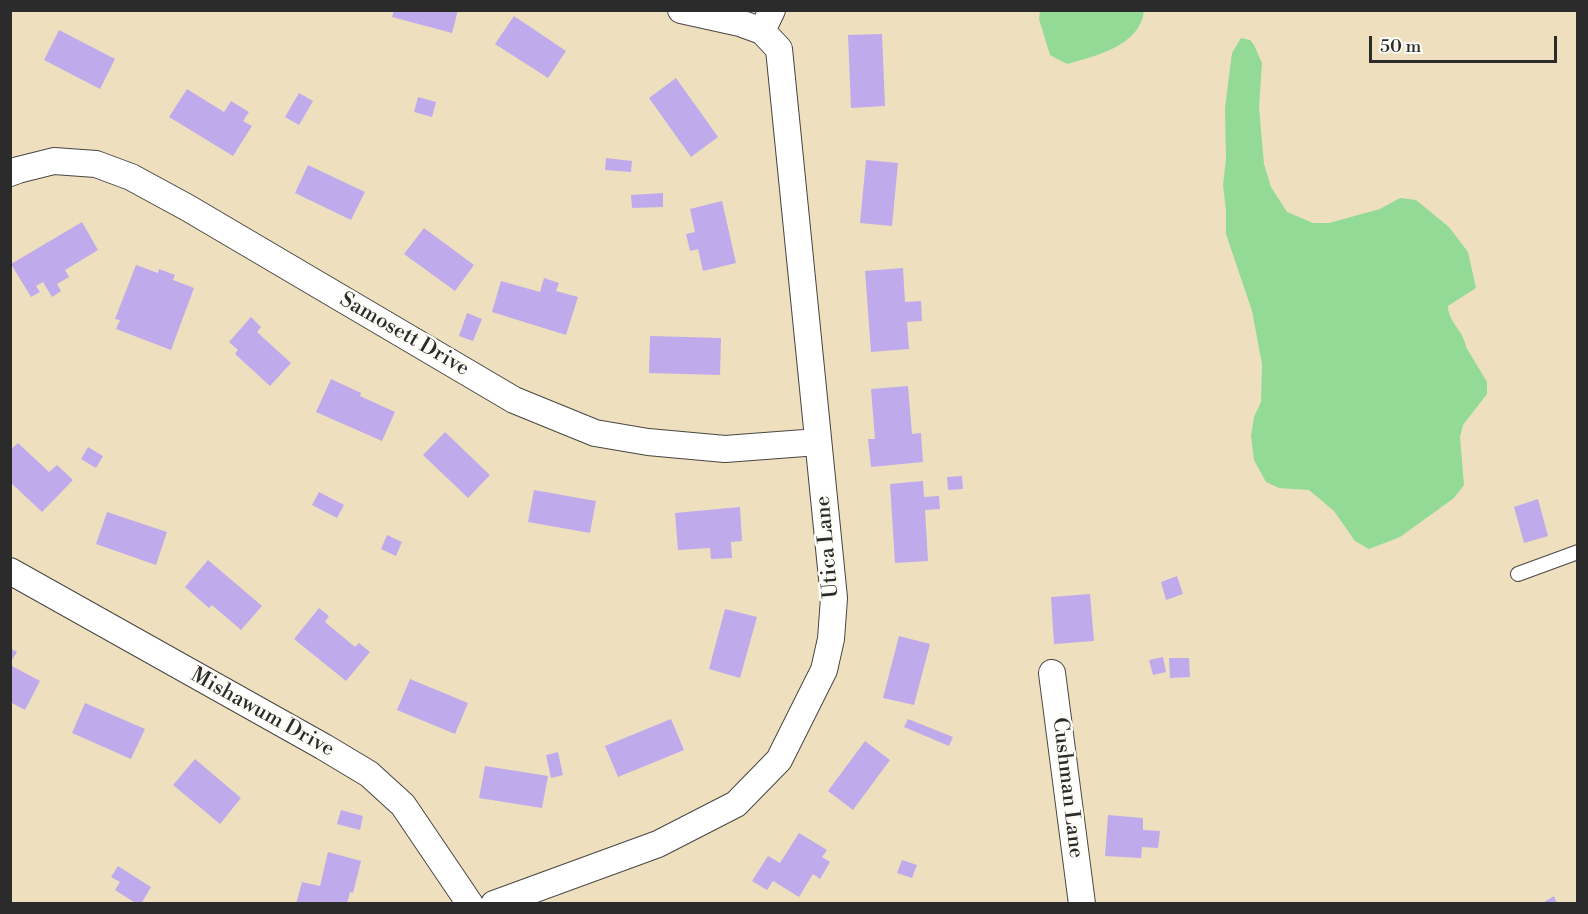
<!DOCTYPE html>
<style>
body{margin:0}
#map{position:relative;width:1588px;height:914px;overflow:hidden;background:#eee0bf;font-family:"Libre Bodoni",serif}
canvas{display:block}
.frame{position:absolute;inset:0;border:12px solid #2b2b2b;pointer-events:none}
.scale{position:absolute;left:1369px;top:36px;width:188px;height:27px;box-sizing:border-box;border:3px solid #2b2b2b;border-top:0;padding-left:8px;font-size:18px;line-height:21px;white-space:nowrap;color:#2b2b2b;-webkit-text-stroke:4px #fdfcf7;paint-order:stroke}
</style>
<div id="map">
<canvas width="1588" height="914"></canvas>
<div class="frame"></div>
<div class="scale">50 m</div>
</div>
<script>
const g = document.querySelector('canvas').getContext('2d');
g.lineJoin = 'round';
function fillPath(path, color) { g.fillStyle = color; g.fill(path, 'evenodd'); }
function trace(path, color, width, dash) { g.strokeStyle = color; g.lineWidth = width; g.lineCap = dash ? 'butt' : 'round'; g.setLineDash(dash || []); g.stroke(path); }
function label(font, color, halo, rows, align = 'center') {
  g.font = font + ' "Libre Bodoni",serif'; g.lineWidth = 5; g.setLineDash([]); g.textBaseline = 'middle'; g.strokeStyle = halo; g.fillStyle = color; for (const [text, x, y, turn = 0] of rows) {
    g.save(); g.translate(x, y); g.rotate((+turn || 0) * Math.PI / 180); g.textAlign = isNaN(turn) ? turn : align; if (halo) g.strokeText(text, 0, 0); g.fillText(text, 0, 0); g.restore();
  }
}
fillPath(new Path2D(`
 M1040 11V10L1144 11C1140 46 1095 56 1067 64L1050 55 1039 19Z
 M1241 38 1250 40 1254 45 1262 63 1259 107 1264 164 1271 187 1287 212 1313 223H1329L1380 209 1400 198 1416 200 1449 227 1468 252 1476 288 1448 306C1448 322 1464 331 1466 347L1487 382V394L1463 425 1460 437 1464 485 1454 498 1400 537 1369 549 1355 541 1334 511 1309 490 1279 488 1266 482 1254 460 1251 436 1254 417 1261 402 1262 364 1252 311 1226 234V210L1223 185 1226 159 1225 108 1232 53Z`), '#92da95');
fillPath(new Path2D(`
 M394 10H458L452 33 392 17Z
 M514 16 566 51 548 78 495 44Z
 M59 30 115 59 100 89 44 60Z
 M882 34 885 106 851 108 848 35Z
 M676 78 718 137 691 157 649 98Z
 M187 89 224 112 231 101 249 112 243 121 252 126 233 156 169 117Z
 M299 93 313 101 299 125 285 117Z
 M418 97 436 102 432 117 414 112Z
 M606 158 632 161 631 172 605 170Z
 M866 160 898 163 892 226 860 223Z
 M308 165 365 192 351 220 295 193Z
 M663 193V207L632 208 631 195Z
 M722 201 736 263 703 271 698 249 690 251 686 234 695 232 690 209Z
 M82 222 98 250 65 270 69 277 57 284 61 291 52 297 43 282 36 286 40 292 31 297 11 264Z
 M424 228 474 265 455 291 404 254Z
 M136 265 158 273 159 269 175 275 173 280 194 288 171 350 116 329 120 320 115 319Z
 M903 268 905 302 921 301 922 321 907 322 909 349 871 352 865 271Z
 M544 278 559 283 556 291 578 297 566 335 492 312 501 281 540 292Z
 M467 313 482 319 473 341 459 336Z
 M251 317 261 327 257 332 291 363 270 386 235 354 238 350 229 342Z
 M650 336 721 338 720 375 649 373Z
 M331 379 361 393 360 396 395 412 382 441 316 412Z
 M908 386 912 434 921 433 923 462 871 467 868 439H875L871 389Z
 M445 432 490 475 468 498 423 455Z
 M18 443 49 472 57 465 73 480 42 512 10 482V450Z
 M88 447 103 456 96 468 81 459Z
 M962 476 963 489 948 490 947 477Z
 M923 481 924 497 939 496 940 509 925 510 928 561 895 563 890 484Z
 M534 490 596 501 590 533 528 522Z
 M319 492 344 505 337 518 312 505Z
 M1538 499 1548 536 1524 543 1514 507Z
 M740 507 742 541 731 542 732 558 711 559 710 548 678 550 675 513Z
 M107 512 167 532 156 565 96 544Z
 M387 535 402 542 396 556 381 549Z
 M208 560 262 606 241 630 212 605 209 608 185 587Z
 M1177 576 1183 594 1166 600 1161 582Z
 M1090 594 1094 641 1054 644 1051 597Z
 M319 608 329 616 325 622 355 647 359 643 370 652 346 681 294 639Z
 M725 609 757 617 740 678 709 669Z
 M899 636 930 644 914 705 883 698Z
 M10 648 17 652 10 663Z
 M1163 657 1166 672 1153 675 1149 660Z
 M1169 658H1189L1190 677 1170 678Z
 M10 665 40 681 25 710 10 702Z
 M410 679 468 703 455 734 397 710Z
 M85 703 145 729 131 759 72 733Z
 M671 719 684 750 618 777 605 746Z
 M908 719 953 737 949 746 904 727Z
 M865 741 890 760 853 810 828 791Z
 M558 752 563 775 551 778 546 755Z
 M195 759 241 798 220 824 173 785Z
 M485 766 548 776 542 808 479 798Z
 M341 810 363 816 360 830 337 824Z
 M1108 815 1143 818V830L1160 831 1158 848 1142 847 1141 858 1105 856Z
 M799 833 827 850 822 857 830 862 820 879 813 874 799 897 773 881 767 890 752 881 768 856 780 863Z
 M328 852 361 861 353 893 350 892 347 904H296L302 882 320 886Z
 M902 860 917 865 912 878 897 873Z
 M118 866 151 887 141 904H137L115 890 120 882 111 877Z
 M1554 896 1557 904H1541Z`), '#bfaaec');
const lane = new Path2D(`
 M1518 574 1578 552`);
const street = new Path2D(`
 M681 10 740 23 762 31
 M10 173 18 170 54 161 96 164 131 177 188 208 514 400 595 433 648 442 725 449 818 442
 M10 571 324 747 369 774 403 805 470 904
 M1052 673 1082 904
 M494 904 658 844 736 804 779 760 824 670 831 639 834 598 779 49 762 31 772 10`);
trace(lane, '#484641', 16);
trace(street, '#484641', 28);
trace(lane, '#fff', 14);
trace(street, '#fff', 26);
label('21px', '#2b2b2b', '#fdfcf7', [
 ["Samosett Drive",404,335,30],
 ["Utica Lane",828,547,-95],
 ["Mishawum Drive",262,713,29],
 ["Cushman Lane",1067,788,83]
]);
</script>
